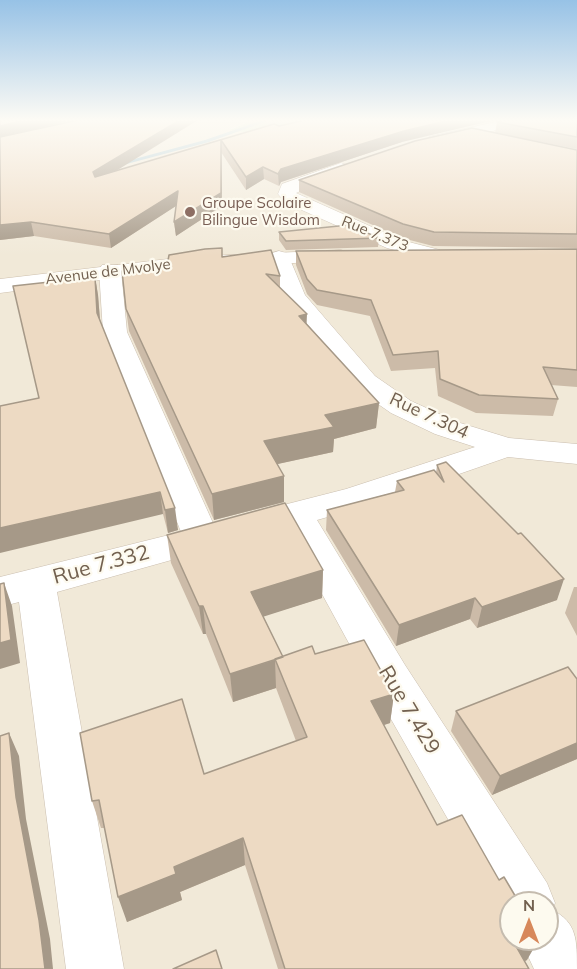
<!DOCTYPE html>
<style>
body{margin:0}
#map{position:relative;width:577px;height:969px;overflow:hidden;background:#faf6e9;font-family:Mulish,sans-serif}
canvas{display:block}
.north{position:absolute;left:499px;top:891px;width:60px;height:60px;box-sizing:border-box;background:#fdfaef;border:2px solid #c5bcaf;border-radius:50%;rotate:0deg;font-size:16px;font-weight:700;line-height:24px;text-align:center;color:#72604f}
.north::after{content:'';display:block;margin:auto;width:21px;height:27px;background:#d7885b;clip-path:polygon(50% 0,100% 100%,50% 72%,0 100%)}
</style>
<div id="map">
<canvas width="577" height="969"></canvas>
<div class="north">N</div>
</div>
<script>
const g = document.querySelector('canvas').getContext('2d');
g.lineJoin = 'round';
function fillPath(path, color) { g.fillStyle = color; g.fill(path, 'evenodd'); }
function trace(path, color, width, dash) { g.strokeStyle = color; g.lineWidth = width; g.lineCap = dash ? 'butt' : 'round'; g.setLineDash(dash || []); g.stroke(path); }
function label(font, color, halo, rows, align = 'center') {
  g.font = font + ' Mulish,sans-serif'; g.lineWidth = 4.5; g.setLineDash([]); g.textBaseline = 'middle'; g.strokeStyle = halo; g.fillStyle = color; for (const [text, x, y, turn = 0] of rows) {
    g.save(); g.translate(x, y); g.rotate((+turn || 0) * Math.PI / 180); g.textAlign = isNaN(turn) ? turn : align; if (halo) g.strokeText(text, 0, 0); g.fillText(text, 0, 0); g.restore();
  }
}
fillPath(new Path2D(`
 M0 120H253L231 129 334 120H577V969H0ZM511 903H547V939H511Z`), '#f1e9d8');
fillPath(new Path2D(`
 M253 120H334L258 134 230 130Z`), '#d0e7c8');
fillPath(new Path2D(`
 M263 120H270L209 142 119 166 116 164 205 140Z`), '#a6c6d3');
const minor = new Path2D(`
 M504 120H530L528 123 434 144 427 140 429 137Z
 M341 163 347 165 349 168 347 171 296 193 401 240 440 250 443 254 440 258 433 260 387 248 286 203 278 194 282 184Z
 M279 251 286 253 289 257 305 295 375 376 411 401 457 422 509 438 577 444V464L508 457 367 506 317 520 405 665 547 883 555 903 552 910C577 922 577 940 577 969H534L520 939H547V903H511V924L507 923 375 691 286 528 57 592 124 969H66L19 602 0 607V577L181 532 103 332 99 270 102 265H118L121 270 127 332 213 523 346 489 475 447 435 434 391 413 355 388 282 297 269 257 272 253Z`);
const secondary = new Path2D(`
 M341 250 348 252 351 256 348 260 185 269 0 293V279L185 257Z`);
trace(minor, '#cbbfb0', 1);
trace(secondary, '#cec0ad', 1);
fillPath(minor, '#fff');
fillPath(secondary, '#fff');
fillPath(new Path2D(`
 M0 120 11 135 116 171 279 126 402 142 281 182 279 186 264 179 246 190 221 152 222 206 176 236 174 222 176 206 111 248 34 236 0 240Z
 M577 120V149L495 133 497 122Z
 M577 150V248L433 246 402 238 299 192V180Z
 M279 232 379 238 378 247 286 250 279 240Z
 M577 249V387L551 385 558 399 553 416 476 413 438 396 435 368 391 371 370 316 317 305 307 294 296 265V251Z
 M222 257 280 276V288L307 324 379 403 376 428 334 439 333 452 277 464 284 502 214 520 129 331 126 309 167 266Z
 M95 277 98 295 100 320 178 530 168 533 163 514 39 398Z
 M437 465 557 600 477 628 470 619 396 646 326 530 327 510 395 492 397 481 436 473Z
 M167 535 323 570 322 598 263 616 283 657 315 654 394 694 390 723 384 725 437 825 527 960 525 961 529 969H278L245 865 180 892 182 900 127 922 105 828H101L92 801 204 774 296 741 276 688 233 702 206 634H203L171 563Z
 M574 587H577V636L565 613Z
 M577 679V759L492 795 451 731 456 711Z`), '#ccbba8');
fillPath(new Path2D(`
 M25 120H72L0 138V126Z
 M180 120H198L95 184 93 172Z
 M450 120H495L402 142 281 182 279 186 278 174 281 169 404 131Z
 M221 140 222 206 176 236 174 222Z
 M263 167 264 179 246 190V177Z
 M178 191 179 204 111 248 109 234Z
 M31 222 34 236 0 240V225Z
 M95 277 98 295 101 333 97 313Z
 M307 314 306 337 299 316Z
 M379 403 376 428 334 439 333 452 264 467V441L325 415Z
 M284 476V502L214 520 212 494Z
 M160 492 163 514 0 553V528Z
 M175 508 178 530 168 533 165 510Z
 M323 570 322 598 253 620 251 592Z
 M564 579 557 600 477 628 482 607Z
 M4 583 12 606 20 663 0 669V643Z
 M475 598 470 619 396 646 399 625Z
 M199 606H203L206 634H203Z
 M275 660 276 688 233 702 230 674Z
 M394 694 390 723 368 730 371 701Z
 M9 733 19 756 26 819 50 939 53 969H45L16 797Z
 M577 743V759L492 795 500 776Z
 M243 838 245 865 180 892 182 900 127 922 118 897 174 867Z
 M535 939H539L527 960 509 969 517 948Z`), '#a69988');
const building = new Path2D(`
 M0 120H25L0 126Z
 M78 120H180L93 172 95 177 274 124 279 126 305 120H450L404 131 281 169 278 174 263 167 246 177 221 140V193L174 222 178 191 109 234 31 222 0 225V137Z
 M503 120H577V137L497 122Z
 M472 128 577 150V234L434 232 403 224 299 180 415 141Z
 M349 225 379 238 286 241 279 232Z
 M222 248V257L271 250 280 276 266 274 307 314 299 316 379 403 325 415 334 427 264 441 284 476 212 494 126 309 122 271 167 266 169 255 205 249Z
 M577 249V370L543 367 558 399 479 395 440 379 438 351 393 355 371 300 317 290 307 279 296 251Z
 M95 277 97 313 175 508 165 510 160 492 0 528V406L39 398 13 286Z
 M446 462 518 534 521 533 564 579 482 607 475 598 399 625 327 510 404 490 397 481 434 470 444 482 437 465Z
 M285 503 323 570 251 592 283 657 230 674 203 606H199L167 535Z
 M4 583 11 640 0 643V584Z
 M364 640 394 694 371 701 437 825 462 815 499 880 504 877 517 899 525 900 527 903H511V939H535L517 948 529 969H285L243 838 174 867 176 874 118 897 99 800 92 801 80 733 182 699 204 774 307 737 275 659 312 646 315 654Z
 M568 667 577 679V743L500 776 456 711Z
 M9 733 16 797 39 920 45 969H0V736Z
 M216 950 222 969H173Z`);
fillPath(building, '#eddac3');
trace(building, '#a69988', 1.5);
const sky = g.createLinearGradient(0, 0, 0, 256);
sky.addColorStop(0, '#97c2e6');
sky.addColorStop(0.47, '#fdfbf5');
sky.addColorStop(1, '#fdfbf500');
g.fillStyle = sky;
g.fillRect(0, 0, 577, 256);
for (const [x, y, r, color] of [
 [190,212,6,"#8d6e63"]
]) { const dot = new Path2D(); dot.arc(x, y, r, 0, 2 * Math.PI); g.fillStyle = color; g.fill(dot); trace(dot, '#fdfaef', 2); }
label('15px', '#785e54', '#fdfaef', [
 ["Groupe Scolaire",202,203],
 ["Bilingue Wisdom",202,220]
], 'left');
label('15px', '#72604f', '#fdfaef', [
 ["Rue 7.373",375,234,22],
 ["Avenue de Mvolye",108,272,-7]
]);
label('18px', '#72604f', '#fdfaef', [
 ["Rue 7.304",429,416,25]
]);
label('21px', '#72604f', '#fdfaef', [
 ["Rue 7.332",101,565,-15],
 ["Rue 7.429",409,710,59]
]);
</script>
